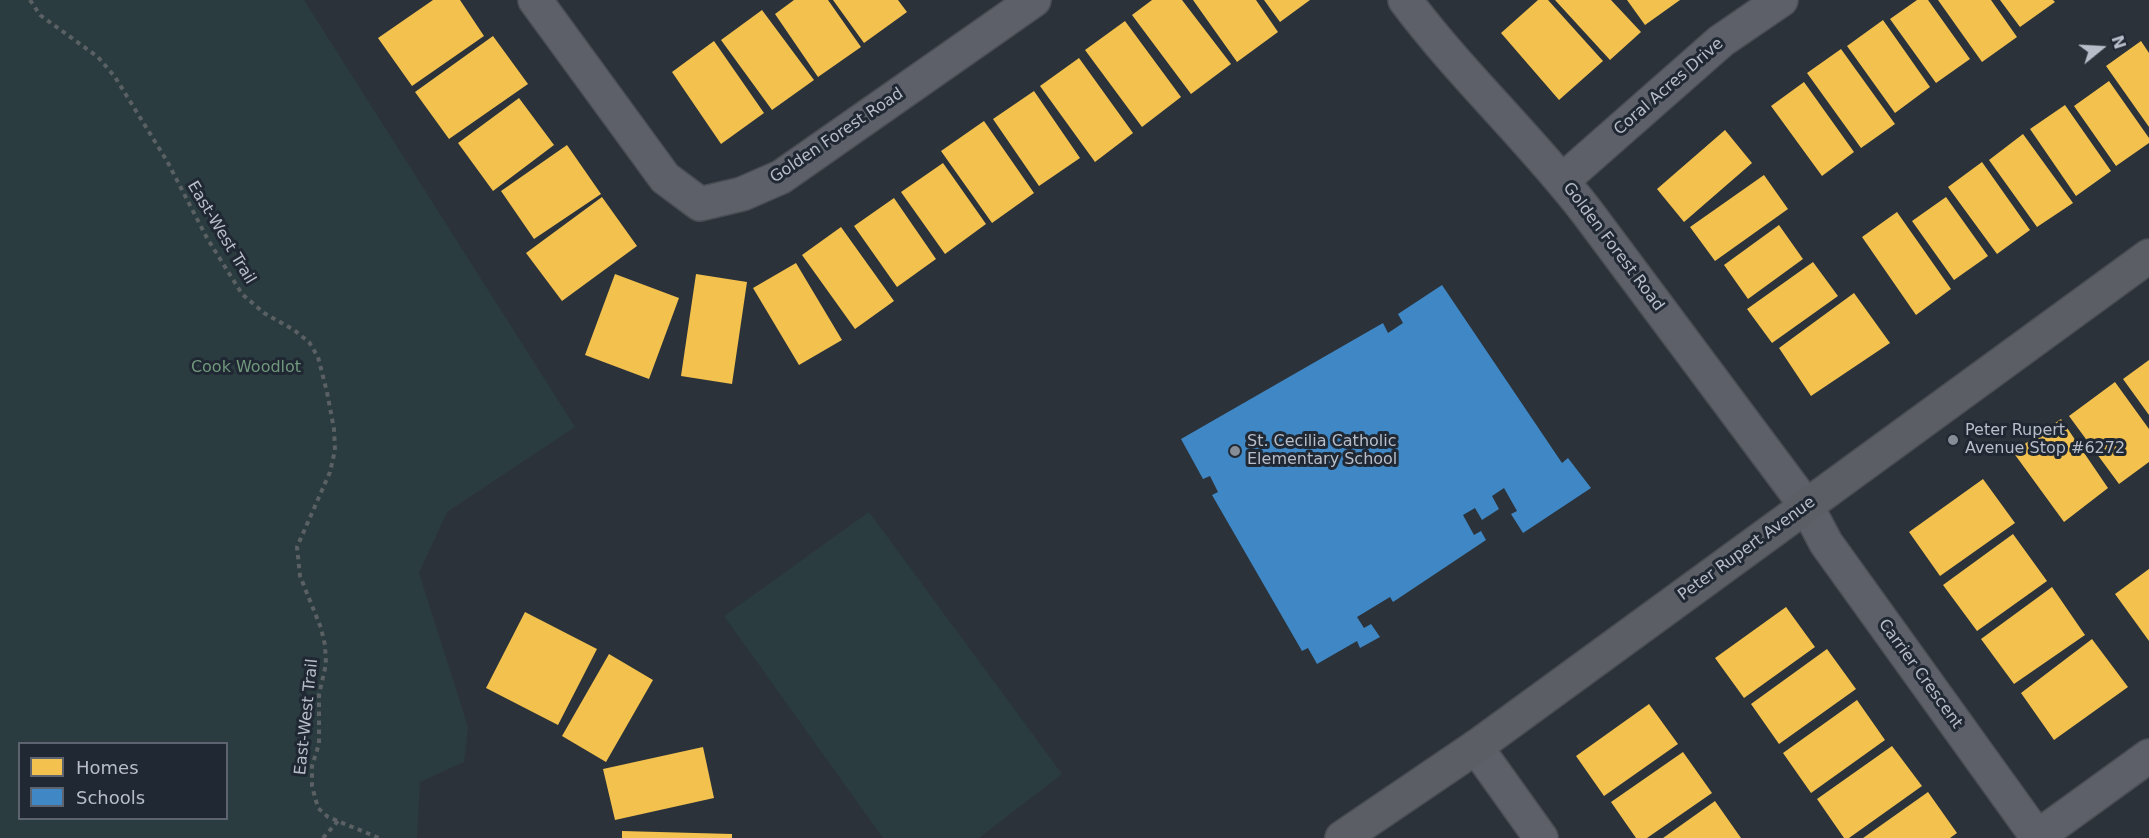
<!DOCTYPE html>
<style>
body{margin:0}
#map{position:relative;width:2149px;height:838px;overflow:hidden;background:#2c3239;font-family:"DejaVu Sans",sans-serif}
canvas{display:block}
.legend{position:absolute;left:18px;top:742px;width:210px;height:78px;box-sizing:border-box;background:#202834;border:2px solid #5d6470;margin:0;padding:8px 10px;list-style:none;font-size:18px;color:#b8bec9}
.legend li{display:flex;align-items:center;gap:12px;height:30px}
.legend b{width:30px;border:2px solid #5d6470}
.north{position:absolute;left:2071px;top:18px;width:60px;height:60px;-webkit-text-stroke:4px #202834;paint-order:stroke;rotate:72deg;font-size:16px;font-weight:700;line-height:24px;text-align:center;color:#b8bec9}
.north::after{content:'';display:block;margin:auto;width:21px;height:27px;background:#b8bec9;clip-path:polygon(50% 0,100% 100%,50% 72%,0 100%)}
</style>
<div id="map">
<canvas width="2149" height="838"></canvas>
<ul class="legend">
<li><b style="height:16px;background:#f2c14e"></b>Homes</li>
<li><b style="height:16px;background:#3f88c5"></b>Schools</li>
</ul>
<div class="north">N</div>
</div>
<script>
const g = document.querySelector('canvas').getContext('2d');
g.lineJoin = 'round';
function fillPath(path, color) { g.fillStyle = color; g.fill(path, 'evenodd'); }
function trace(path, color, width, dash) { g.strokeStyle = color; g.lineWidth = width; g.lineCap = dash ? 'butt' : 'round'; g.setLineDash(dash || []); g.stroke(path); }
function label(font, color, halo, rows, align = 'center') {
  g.font = font + ' "DejaVu Sans",sans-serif'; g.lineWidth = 6; g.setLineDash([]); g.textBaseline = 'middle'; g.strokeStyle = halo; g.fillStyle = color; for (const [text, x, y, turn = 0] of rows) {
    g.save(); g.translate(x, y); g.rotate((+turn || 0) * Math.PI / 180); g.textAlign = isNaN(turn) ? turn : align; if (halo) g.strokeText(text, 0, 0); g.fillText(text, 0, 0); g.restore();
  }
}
fillPath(new Path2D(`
 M0 0H304L575 427 447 512 419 573 468 727 464 762 420 782 417 838H0ZM20 744H226V818H20Z
 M869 512 1062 774 979 838H883L724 616Z`), '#2a3c3f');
fillPath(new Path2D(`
 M433 0H460L484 36 412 86 378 38Z
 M794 0H828L861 47 818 77 775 14Z
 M833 0H898L907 12 864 43Z
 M1152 0H1182L1231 64 1191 94 1132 15Z
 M1193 0H1256L1278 32 1237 62Z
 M1264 0H1310L1280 22Z
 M1538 0H1548L1603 61 1559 100 1501 33Z
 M1555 0H1611L1641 32 1610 60Z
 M1627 0H1680L1645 25Z
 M1917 0H1928L1970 59 1936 83 1890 19Z
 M1938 0H1991L2017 37 1982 62Z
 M2000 0H2053L2055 2 2020 27Z
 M762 10 814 80 772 110 721 40Z
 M1883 20 1930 87 1895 113 1847 46Z
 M1125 21 1181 97 1142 127 1085 50Z
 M493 36 528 84 449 139 415 92Z
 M714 41 764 113 721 144 672 72Z
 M2141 41 2149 53V127L2106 66Z
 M1841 49 1895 124 1861 148 1807 73Z
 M1079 58 1133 133 1095 162 1040 86Z
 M2109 81 2149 138V143L2116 166 2074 106Z
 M1804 82 1854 152 1822 176 1771 106Z
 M1034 91 1080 158 1039 186 993 119Z
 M519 98 554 145 493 191 458 143Z
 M2065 105 2111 171 2076 196 2030 129Z
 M984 121 1034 193 992 223 941 151Z
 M1725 130 1752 163 1684 222 1657 189Z
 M2023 134 2073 203 2037 227 1989 160Z
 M567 145 601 194 534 239 501 191Z
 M1982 162 2030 230 1997 254 1948 187Z
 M943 163 986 224 945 254 901 192Z
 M1764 175 1788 209 1715 261 1690 227Z
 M602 197 637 246 562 301 526 253Z
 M1946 197 1988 256 1954 280 1912 221Z
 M894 198 936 259 897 287 854 226Z
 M1897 212 1951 289 1916 315 1862 237Z
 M1779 225 1803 259 1748 299 1724 265Z
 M841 227 894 301 855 329 802 255Z
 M1813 262 1838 296 1772 343 1747 309Z
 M796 263 842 340 799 365 753 288Z
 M615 274 679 298 649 379 585 355Z
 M696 274 747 282 732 384 681 376Z
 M1854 293 1890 343 1811 396 1779 348Z
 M2149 360V415L2123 379Z
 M2115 382 2149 429V462L2119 484 2069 416Z
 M2061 419 2108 488 2064 522 2013 452Z
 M1983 479 2015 523 1940 576 1909 532Z
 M2013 534 2047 581 1977 631 1943 585Z
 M2149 569V641L2115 594Z
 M2052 587 2085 635 2014 684 1981 639Z
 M1786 607 1815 647 1744 698 1715 658Z
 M525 612 597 649 558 725 486 688Z
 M2092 639 2128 687 2054 740 2021 693Z
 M1827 649 1856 689 1779 744 1751 704Z
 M609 654 653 680 606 762 562 736Z
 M1857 700 1885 740 1811 793 1783 753Z
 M1649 704 1678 744 1604 796 1576 756Z
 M1892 746 1922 786 1849 838H1844L1817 799Z
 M703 747 714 798 615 820 603 769Z
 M1683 752 1712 793 1647 838H1636L1611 802Z
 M1928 792 1957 833 1950 838H1863Z
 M1715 801 1741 838H1663Z
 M622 831 732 834V838H622Z`), '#f2c14e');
fillPath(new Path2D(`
 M1442 285 1562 463 1568 458 1591 488 1523 533 1511 514 1517 511 1504 488 1492 496 1499 509 1482 520 1475 508 1463 515 1474 535 1481 531 1486 540 1393 602 1390 597 1357 617 1364 628 1371 624 1380 637 1360 648 1357 641 1317 664 1308 648 1302 651 1212 495 1218 492 1210 476 1203 479 1181 439 1383 323 1388 333 1403 323 1398 314Z`), '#3f88c5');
const street = new Path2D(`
 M535 0 665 178 700 204 742 194 781 177 1034 0
 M1405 0C1461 75 1530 138 1587 212L1807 507 1826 543 2038 838
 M1563 180 1721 41 1781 0
 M1476 747 1541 838
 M2037 837 2149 756`);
const secondary = new Path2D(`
 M1342 838 1476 747 2149 256`);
trace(street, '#4a4e54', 36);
trace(secondary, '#4a4e54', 36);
trace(new Path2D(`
 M30 0 40 15 98 57 115 77 167 161 207 238 242 294 264 313 294 330 309 342 318 357 327 392 334 429 335 450 330 472 297 547 300 576 321 628 325 645 326 664 319 695V744L312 766V786L318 808 328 817 379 838
 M323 838 338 821`), '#5a6064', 4, [4.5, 4.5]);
trace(street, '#5d6068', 33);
trace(secondary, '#5b5f65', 33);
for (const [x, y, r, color] of [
 [1953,440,6,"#878d97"],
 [1235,451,6,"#878d97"]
]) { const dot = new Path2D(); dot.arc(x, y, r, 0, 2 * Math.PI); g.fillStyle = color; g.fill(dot); trace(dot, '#202834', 2); }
label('16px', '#b8bec9', '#202834', [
 ["Coral Acres Drive",1669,87,-41],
 ["Golden Forest Road",837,136,-34],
 ["East-West Trail",221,233,59],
 ["Golden Forest Road",1613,247,53],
 ["Peter Rupert Avenue",1747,549,-36],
 ["Carrier Crescent",1920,674,54],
 ["East-West Trail",307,717,-84]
]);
label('16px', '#70987b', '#202834', [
 ["Cook Woodlot",246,368]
]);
label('16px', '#b8bec9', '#202834', [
 ["Peter Rupert",1965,431],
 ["Avenue Stop #6272",1965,449],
 ["St. Cecilia Catholic",1247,442],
 ["Elementary School",1247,460]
], 'left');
</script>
